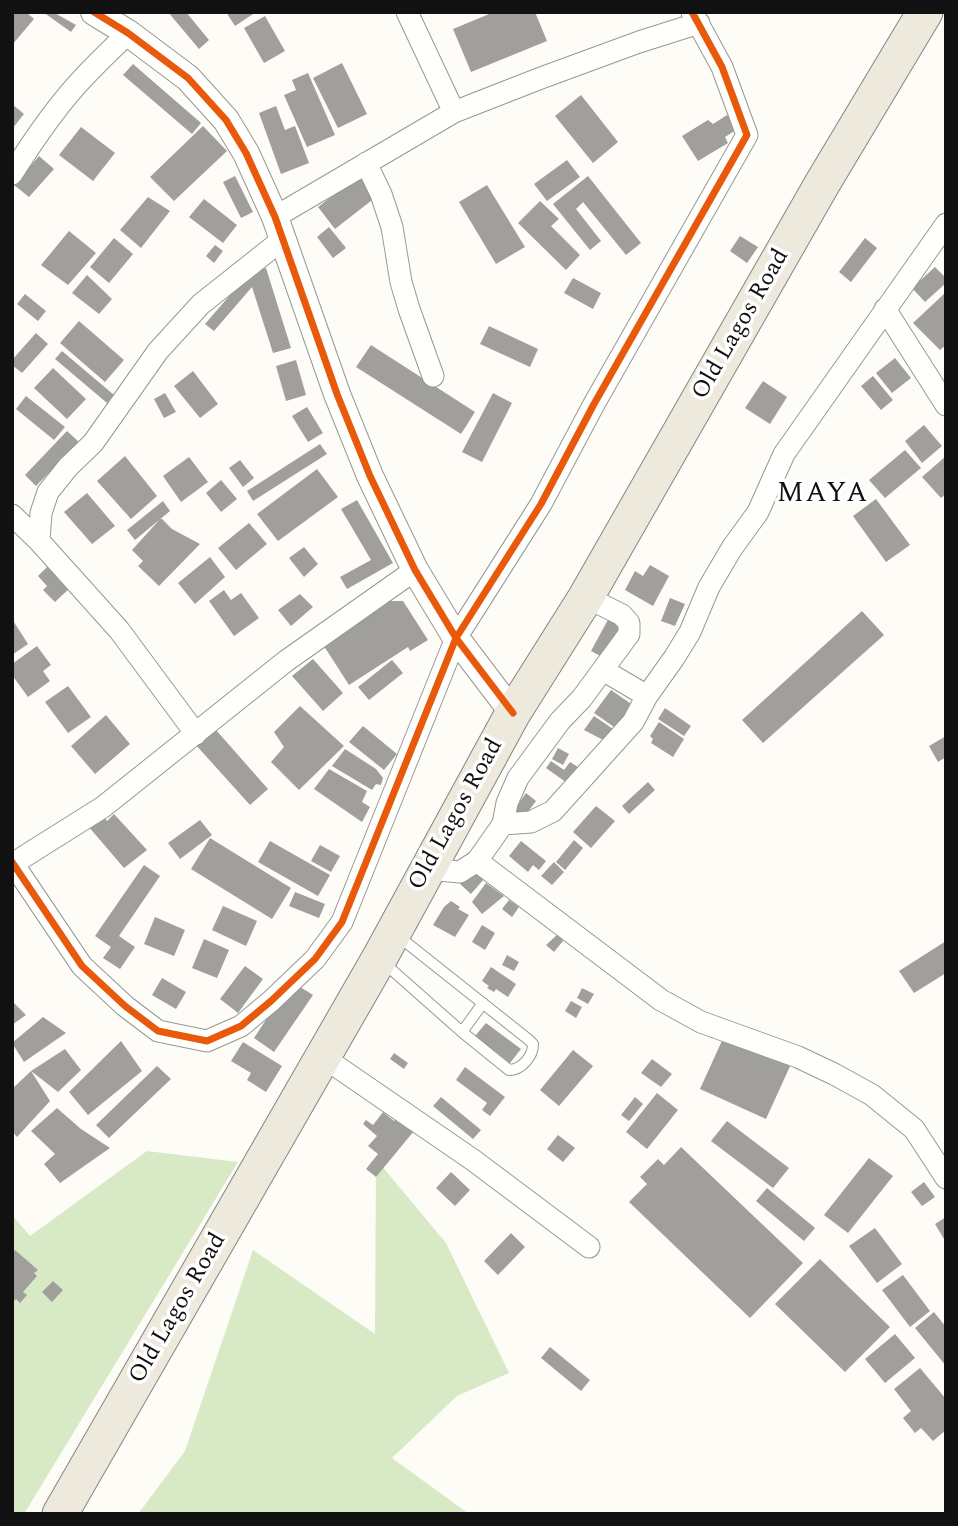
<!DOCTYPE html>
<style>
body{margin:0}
#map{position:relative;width:958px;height:1526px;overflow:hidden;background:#fdfcf7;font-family:Spectral,serif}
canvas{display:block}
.frame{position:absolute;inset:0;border:14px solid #111;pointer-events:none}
</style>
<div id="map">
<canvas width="958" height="1526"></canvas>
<div class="frame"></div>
</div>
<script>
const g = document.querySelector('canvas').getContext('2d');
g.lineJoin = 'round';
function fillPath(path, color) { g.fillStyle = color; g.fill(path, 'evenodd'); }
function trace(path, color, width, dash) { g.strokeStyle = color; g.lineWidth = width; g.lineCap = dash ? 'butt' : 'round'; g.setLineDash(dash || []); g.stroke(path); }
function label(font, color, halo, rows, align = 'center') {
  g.font = font + ' Spectral,serif'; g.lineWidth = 7; g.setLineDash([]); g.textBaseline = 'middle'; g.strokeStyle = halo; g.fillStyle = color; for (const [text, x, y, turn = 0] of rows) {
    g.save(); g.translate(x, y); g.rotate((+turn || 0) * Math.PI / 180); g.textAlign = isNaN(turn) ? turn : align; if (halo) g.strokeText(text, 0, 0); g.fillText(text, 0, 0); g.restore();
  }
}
fillPath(new Path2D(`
 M147 1151 238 1162 24 1514H12V1215L30 1236Z
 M376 1159 446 1243 509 1373 457 1396 392 1458 469 1514H138L185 1451 253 1250 375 1334Z`), '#d8eac5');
fillPath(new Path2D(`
 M12 12H26L34 19 12 45Z
 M43 12H53L76 25 71 32Z
 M168 12H186L209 40 199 49Z
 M226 12H256L235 26Z
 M494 12H535L547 41 471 72 453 29Z
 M265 16 285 51 264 63 244 28Z
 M342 63 367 114 338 128 313 78Z
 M133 64 201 123 192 134 123 75Z
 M308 73 335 135 307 147 284 95 296 90 292 80Z
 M581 95 618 142 593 163 555 116Z
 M12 104 24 114 12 129Z
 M276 106 285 130 295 126 309 163 281 174 259 113Z
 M727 115 736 130 725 137 728 143 698 161 682 136 708 120 713 124Z
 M203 126 227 151 174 201 150 177Z
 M81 127 115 153 93 181 59 155Z
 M39 156 54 169 29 197 14 185Z
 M567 160 580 177 547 201 534 184Z
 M235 176 253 212 241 218 223 182Z
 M359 176 376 197 335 229 318 207Z
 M588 176 641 243 626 255 583 202 576 209 601 241 590 250 553 204Z
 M487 185 525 247 496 264 459 202Z
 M148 197 170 211 141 248 120 230Z
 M204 199 237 225 223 243 189 217Z
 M540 201 559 219 551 226 580 255 566 270 518 223Z
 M329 227 346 248 333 258 317 237Z
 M69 231 96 253 68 285 41 265Z
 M740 236 758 247 747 263 730 251Z
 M114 238 133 254 109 283 90 267Z
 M865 238 877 248 851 282 839 272Z
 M215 245 223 251 214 263 206 256Z
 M935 267 946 278V283L925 302 912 288Z
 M266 268 291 348 273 353 252 287 214 331 205 324 250 272Z
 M87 275 112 299 99 314 72 293Z
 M573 278 601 293 593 309 564 293Z
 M946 292V345L940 350 913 323Z
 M25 294 46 311 38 321 17 304Z
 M79 321 124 360 105 382 60 343Z
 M489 326 538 349 530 367 480 344Z
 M36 333 48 344 22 373 12 365V360Z
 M371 345 475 412 461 434 356 367Z
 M62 351 114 395 107 403 55 359Z
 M895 358 911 378 892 393 876 373Z
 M296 360 306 395 286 401 276 366Z
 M53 368 86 399 67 419 34 388Z
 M193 371 218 404 200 418 174 386Z
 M873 376 893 400 881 410 861 386Z
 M763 381 787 397 770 424 745 408Z
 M165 393 176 412 164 418 154 399Z
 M493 393 512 403 482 462 462 452Z
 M26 396 65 427 54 440 16 409Z
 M307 407 323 433 308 442 292 416Z
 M924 425 942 446 922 463 905 441Z
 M67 431 79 442 36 486 25 475Z
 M320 444 327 454 253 501 247 491Z
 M905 450 921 468 885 498 869 480Z
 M125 456 157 496 131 519 97 481Z
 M946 456V494L941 498 922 477Z
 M189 457 208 482 181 502 163 476Z
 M240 460 254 478 243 487 229 468Z
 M317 469 338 497 278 541 257 514Z
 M221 480 237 499 221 512 206 493Z
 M87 493 115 526 92 544 64 512Z
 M876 499 910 545 886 562 853 516Z
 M357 500 393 563 347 589 340 577 371 560 341 509Z
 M163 501 170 511 135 540 127 530Z
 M161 518 172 529 200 544 159 586 138 566 143 561 132 550Z
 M249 523 267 544 236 570 218 548Z
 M304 547 318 564 304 577 289 558Z
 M210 557 225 577 195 604 178 583Z
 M650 565 669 576 653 606 625 590 635 571 643 576Z
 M48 566 70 588 55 602 43 590 47 586 38 576Z
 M224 590 231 600 241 593 259 618 234 636 209 601Z
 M300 594 313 607 291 626 278 610Z
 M670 598 685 604 675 626 661 621Z
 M388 601H403L428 640 410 651 408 647 349 685 322 643Z
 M862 611 884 635 763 743 742 720Z
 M610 616 625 625 606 659 591 651Z
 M12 619 28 644 12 655Z
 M37 646 51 665 43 671 50 681 28 697 12 675V664Z
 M313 659 343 693 323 711 292 676Z
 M392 660 403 673 369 700 358 687Z
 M68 686 91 717 68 733 45 702Z
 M611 690 637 708 617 729 594 713Z
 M300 706 344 746 299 790 271 762 284 747 274 732Z
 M665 708 691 726 684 736 658 719Z
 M106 715 130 744 95 774 71 746Z
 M594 716 616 731 609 743 584 730Z
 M659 722 684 739 673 757 651 743 653 739 650 736Z
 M363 726 397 754 384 770 349 742Z
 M216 730 268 789 250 805 195 744Z
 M946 736V757L938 762 929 746Z
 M558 748 569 754 563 765 552 759Z
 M345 749 376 769 383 778 381 785 376 784 372 790 332 766Z
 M551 761 564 770 570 762 581 769 570 785 546 768Z
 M329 769 367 791 362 802 370 807 362 822 314 789Z
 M648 782 655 790 629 814 622 806Z
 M526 793 536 801 522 820 512 813Z
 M596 806 615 821 591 848 573 832Z
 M102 814 107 821 114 814 147 850 124 868 88 826Z
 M200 820 212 835 180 859 168 843Z
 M210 838 291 888 272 919 191 869Z
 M574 840 583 848 565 870 556 862Z
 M270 841 330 875 318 896 258 862Z
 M521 841 546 861 539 870 533 865 528 872 509 856Z
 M320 845 340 856 331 872 311 861Z
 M554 862 564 872 552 885 541 876Z
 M144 865 160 876 119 936 135 947 120 969 103 958 111 947 95 936Z
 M473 869 484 879 471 894 460 884Z
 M486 883 504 896 482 914 472 902Z
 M295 892 325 904 319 918 289 906Z
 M509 900 519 907 512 917 502 909Z
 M451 901 460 907 458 909 469 915 455 937 433 925 444 907Z
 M223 906 257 921 246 946 212 930Z
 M155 917 185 930 174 956 144 944Z
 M482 925 495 933 485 950 472 942Z
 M558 934 563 941 554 952 546 945Z
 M204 939 229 950 217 978 192 968Z
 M946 941V973L914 993 899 971Z
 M507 955 519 962 514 971 502 965Z
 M245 966 263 979 238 1013 220 999Z
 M491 967 516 984 508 997 496 989 494 992 487 988 489 986 482 981Z
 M162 978 186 992 176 1009 152 995Z
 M297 985 313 995 274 1052 254 1038 277 1003 286 1002Z
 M582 988 594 994 588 1004 577 998Z
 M12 1001 26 1015 12 1025Z
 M571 1001 582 1007 576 1018 565 1011Z
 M43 1017 66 1033 24 1062 12 1043Z
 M486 1023 521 1049 510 1063 475 1036Z
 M725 1034 791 1064 766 1119 700 1089Z
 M121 1041 142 1071 88 1115 69 1092Z
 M243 1042 282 1066 266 1092 247 1080 251 1073 231 1061Z
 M65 1049 81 1070 58 1092 31 1071Z
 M573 1050 593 1066 559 1106 540 1090Z
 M394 1053 408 1063 404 1069 390 1059Z
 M652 1059 672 1074 661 1087 641 1073Z
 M157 1066 171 1079 109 1138 96 1125Z
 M465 1067 505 1097 490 1116 482 1110 487 1103 456 1080Z
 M31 1071 50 1101 17 1137 12 1131V1089Z
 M657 1093 678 1110 647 1149 626 1132Z
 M441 1097 481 1130 473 1139 433 1106Z
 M635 1097 643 1104 629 1121 621 1115Z
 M57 1108 81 1129 110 1148 60 1183 44 1164 55 1154 31 1131Z
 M383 1112 394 1121 397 1117 414 1131 376 1177 366 1169 378 1154 368 1146 377 1136 363 1124 366 1120 373 1125Z
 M727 1121 789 1168 773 1188 711 1141Z
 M558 1135 575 1148 563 1162 547 1149Z
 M681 1147 803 1263 750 1318 629 1202 647 1184 640 1177 658 1159 664 1165Z
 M869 1158 893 1176 848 1233 824 1215Z
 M451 1172 470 1190 455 1206 436 1188Z
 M924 1182 935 1197 922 1206 911 1192Z
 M767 1188 815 1228 804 1241 756 1201Z
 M946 1217V1238L944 1239 935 1224Z
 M875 1228 902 1264 877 1283 849 1246Z
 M511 1233 525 1247 498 1275 484 1261Z
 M15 1250 38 1270 34 1273 37 1276 23 1292 27 1295 20 1303 16 1299 12 1303V1253Z
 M820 1259 890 1327 845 1372 775 1304Z
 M903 1275 930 1311 910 1327 882 1290Z
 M53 1281 63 1290 52 1302 42 1292Z
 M934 1312 946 1327V1366L915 1328Z
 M895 1334 915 1358 885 1383 865 1359Z
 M550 1347 590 1380 581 1391 541 1358Z
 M920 1368 946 1399V1430L933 1441 921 1428 915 1433 903 1418 911 1411 894 1389Z`), '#a19f9c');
const service = new Path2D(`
 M384 963 462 1032 509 1070C521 1070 533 1057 533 1044L529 1040 398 936
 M462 1032 483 1003`);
const minor = new Path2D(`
 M407 12 454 112
 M366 163 381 194 392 227 401 282 409 309 433 376
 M12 174C34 139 57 105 85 76 99 61 114 47 128 33
 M275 217 454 112 541 78 639 42 699 23
 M885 309 946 405
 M12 515 39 541 119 630 196 734
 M39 541 41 513 48 492 68 467 93 443 158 351 201 304 283 239
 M603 670 647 696
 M503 824 531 822 553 811 633 722 647 696 674 658 690 632 709 587 732 548 758 512 784 454 946 224
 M477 861 661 1000 701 1022 798 1057 834 1074 872 1095 914 1129 946 1178
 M12 862 82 966 125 1006 158 1031 207 1041 241 1026 271 1001 315 959 342 922 456 638 541 504 594 404 747 135 722 67 692 12
 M14 863 103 807 286 661 415 570
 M428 869 460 872 477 861 503 824 507 803 518 778 560 721 582 698 629 634V623L622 615 586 597
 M323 1057 473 1160 589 1247`);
const tertiary = new Path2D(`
 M94 12 128 33 188 78 226 120 246 153 275 217 337 394 370 476 415 570 456 638 513 713`);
const primary = new Path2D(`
 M60 1514 379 959 513 713 586 597 822 184 925 12`);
trace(service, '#979795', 12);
trace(minor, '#979795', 23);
trace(tertiary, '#979795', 28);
trace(primary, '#858482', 37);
trace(service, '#fffffe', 10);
trace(minor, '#fffffe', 21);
trace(tertiary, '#fffffe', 26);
trace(primary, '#ede9dc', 35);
trace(new Path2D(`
 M94 12 128 33 188 78 226 120 246 153 275 217 337 394 370 476 415 570 456 638 513 713
 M12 862 82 966 125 1006 158 1031 207 1041 241 1026 271 1001 315 959 342 922 456 638 541 504 594 404 747 135 722 67 692 12`), '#e8590c', 7);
label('24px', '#111', '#fff', [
 ["Old Lagos Road",742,325,-60],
 ["Old Lagos Road",457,815,-61],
 ["Old Lagos Road",179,1309,-60]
]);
g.letterSpacing = '2px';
label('28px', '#111', '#fff', [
 ["MAYA",823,496]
]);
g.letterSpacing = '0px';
</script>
